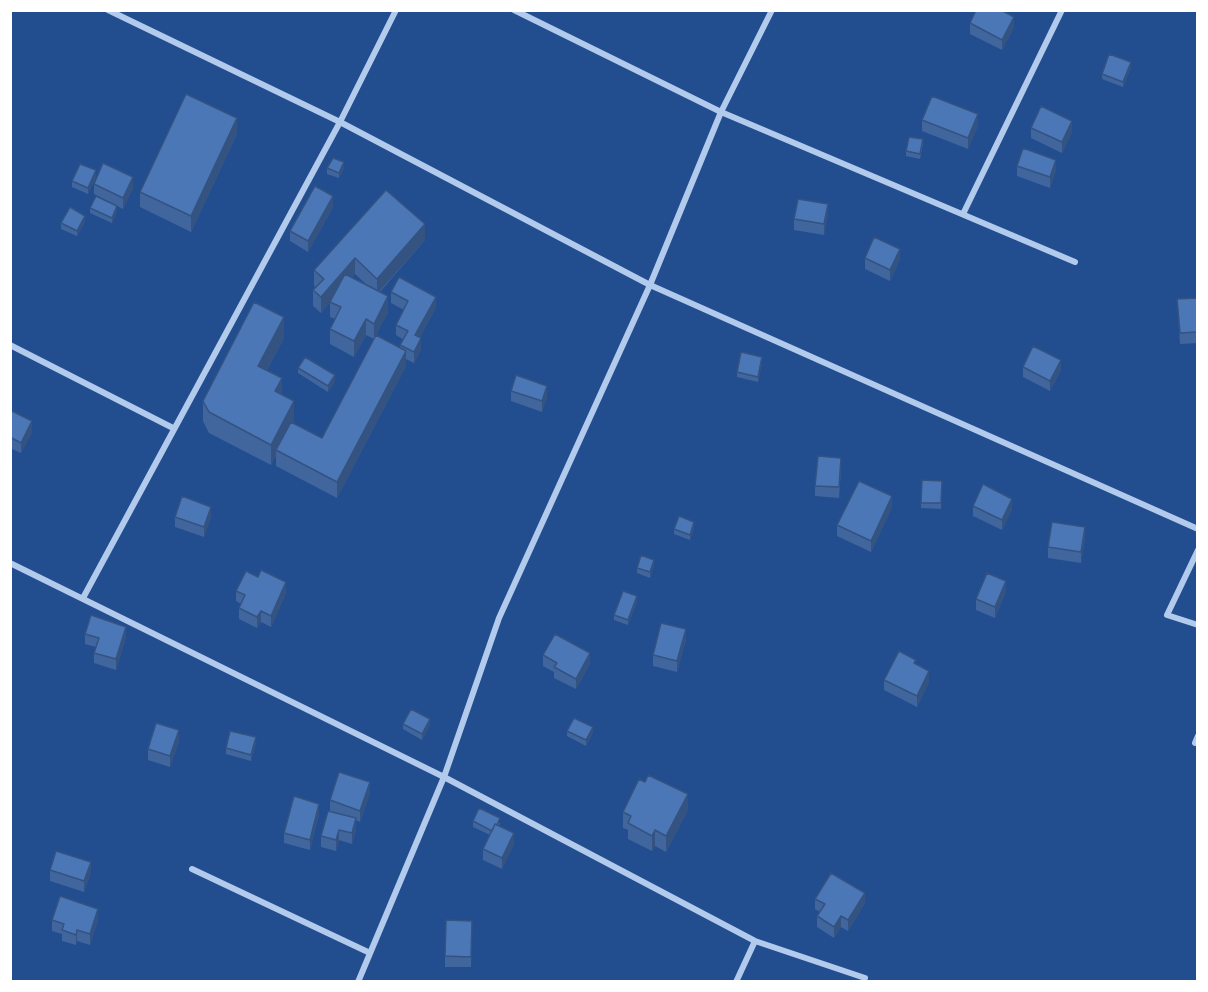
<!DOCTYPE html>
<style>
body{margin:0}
#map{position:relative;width:1208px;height:992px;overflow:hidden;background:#224e90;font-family:"PT Sans Narrow",sans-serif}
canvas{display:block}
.frame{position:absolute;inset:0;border:12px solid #fff;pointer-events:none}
</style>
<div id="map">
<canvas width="1208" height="992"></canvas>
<div class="frame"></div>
</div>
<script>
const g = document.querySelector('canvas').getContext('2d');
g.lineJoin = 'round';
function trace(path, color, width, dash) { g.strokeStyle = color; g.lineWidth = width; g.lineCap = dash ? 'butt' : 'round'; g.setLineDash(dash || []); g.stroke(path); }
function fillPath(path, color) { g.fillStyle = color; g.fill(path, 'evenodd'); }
trace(new Path2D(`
 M108 10 340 122 650 285 1198 529
 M514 10 721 112 1075 262
 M963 214 1062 10
 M10 345 173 428
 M1198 550 1167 615 1198 625
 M10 563 444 777 755 941 865 978
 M83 598 340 122 396 10
 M1195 743 1198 736
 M192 869 370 953
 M358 982 444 777 499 618 650 285 721 112 772 10
 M736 982 755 941`), '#b2caec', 6);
fillPath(new Path2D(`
 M970 23 1014 27 1002 50 970 34Z
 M1131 67 1123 87 1102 79V74Z
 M922 120 978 125 968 149 922 131Z
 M1031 128 1072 132 1062 153 1031 138Z
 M237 134 191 232 140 207V192Z
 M923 144 920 159 906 156V151Z
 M1017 166 1056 170 1050 188 1017 176Z
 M327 168H344L339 178 327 174Z
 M96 176 88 194 72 187V181Z
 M94 184 133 188 123 209 94 194Z
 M386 190 425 240 380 292 388 312 376 335 400 348V345L404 340 396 335V325L404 310 391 303V292L436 307 420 337 421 349 414 363 406 359V366L337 498 276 466V455L271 465 209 433 203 421V401L284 338 267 370 282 395 294 421 293 423 322 438 374 339 366 335 354 357 330 344V329L335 319 330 317V302L321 313 313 306V290L316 287 314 286V270ZM355 274 367 285 352 277Z
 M333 207 308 252 290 241V231Z
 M90 208 117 211 112 223 90 213Z
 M828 214 824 235 794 230V219Z
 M85 221 77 236 61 229V223Z
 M865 258 900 259 890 281 865 269Z
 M1197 298V343L1180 344 1177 299Z
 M762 363 758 382 737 377V372Z
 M1023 367 1061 370 1050 391 1023 377Z
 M298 368 335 381 328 392 298 373Z
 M511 391 547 396 542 412 511 401Z
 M10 410 32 432 21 453 10 448Z
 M841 469 839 498 815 496V486Z
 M942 481 941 509 921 508V503Z
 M973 506 1012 509 1002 530 973 516Z
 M892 507 871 552 837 536V525Z
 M175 517H211L204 537 175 527Z
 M694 528 690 540 674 534V529Z
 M1085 538 1081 563 1048 558V547Z
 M654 565 650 578 637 573V568Z
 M236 591 286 593 271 627 261 622 257 628 239 619V608L241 604 236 601Z
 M1006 591 995 618 976 610V599Z
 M637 602 628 625 614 620V615Z
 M85 634 126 637 116 670 94 663V653L96 647 85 644Z
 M686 639 677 672 653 666V655Z
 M543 655 590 664 576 689 554 678V672L543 666Z
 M916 664 929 682 917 707 884 690V680Z
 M403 724 430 725 422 740 403 729Z
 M567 731 593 732 586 746 567 736Z
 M179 741 170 767 148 760V749Z
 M256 743 251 761 226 754V748Z
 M370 793 360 822 356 820V829L352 844 339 840 336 851 321 847V836L330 811V800Z
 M688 810 666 852 655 846 652 851 628 839V830L623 828V812Z
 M319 814 310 850 284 843V833Z
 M473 821 500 823 499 826 514 844 502 869 483 860V849L490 835 473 827Z
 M50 870 91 872 84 892 50 881Z
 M815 899 865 903 848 931 841 927 834 938 817 927V916L820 912 815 909Z
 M52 920H98L90 945 77 941 76 945 62 941V934L52 931Z
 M472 921 471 967H445V956Z`), '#40669d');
fillPath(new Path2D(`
 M1014 17V27L1002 50V40Z
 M1131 62V67L1123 87V82Z
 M978 114V125L968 149V138Z
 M237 118V134L191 232V216Z
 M1072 121V132L1062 153V142Z
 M1056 160V170L1050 188V177Z
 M344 162V168L339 178V173Z
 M96 170V176L88 194V188Z
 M133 177V188L123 209V198Z
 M333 196V207L308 252V241Z
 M828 204V214L824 235V224Z
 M117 206V211L112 223V218Z
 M85 216V221L77 236V231Z
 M425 224V240L377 294V279Z
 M900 249V259L890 281V270Z
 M355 258V274L321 313V297Z
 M388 296V312L374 339V324Z
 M436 297V307L415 346V335Z
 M284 317V338L258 386V366Z
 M366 319V335L354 357V341Z
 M421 338V349L414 363V352Z
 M406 351V366L337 498V482Z
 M762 357V363L758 382V377Z
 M1061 360V370L1050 391V381Z
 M335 375V381L328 392V386Z
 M282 378V398L275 391Z
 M547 386V396L542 412V401Z
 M294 401V421L278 451 276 450V455L271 465V445Z
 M32 421V432L21 453V443Z
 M892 496V507L871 552V541Z
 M1012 499V509L1002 530V520Z
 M211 507V517L204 537V527Z
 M694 522V528L690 540V535Z
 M1085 527V538L1081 563V552Z
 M654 560V565L650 578V572Z
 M1006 581V591L995 618V607Z
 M286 582V593L271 627V616Z
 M637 596V602L628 625V620Z
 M261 611V622L257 628V617Z
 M126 627V637L116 670V659Z
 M686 629V639L677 672V661Z
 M590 653V664L576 689V679Z
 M929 671V682L917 707V696Z
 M430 719V725L422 740V734Z
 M593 727V732L586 746V740Z
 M179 730V741L170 767V756Z
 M256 737V743L251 761V755Z
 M370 782V793L360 822V811Z
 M688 794V810L666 852V836Z
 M319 804V814L310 850V840Z
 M356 818V829L352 844V833Z
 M339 830V840L336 851V840Z
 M655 830V846L652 851V836Z
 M514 833V844L502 869V858Z
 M91 862V872L84 892V881Z
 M865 893V903L848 931V920Z
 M98 909V920L90 945V934Z
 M841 916V927L834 938V927Z
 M77 930V941L76 945V935Z`), '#345380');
const building = new Path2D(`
 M976 10H1001L1014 17 1002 40 970 23Z
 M1109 54 1131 62 1123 82 1102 74Z
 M186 94 237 118 191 216 140 192Z
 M932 96 978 114 968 138 922 120Z
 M1041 106 1072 121 1062 142 1031 128Z
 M909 137 923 139 920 154 906 151Z
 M1023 148 1056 160 1050 177 1017 166Z
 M333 158 344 162 339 173 327 168Z
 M103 163 133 177 123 198 94 184Z
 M80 164 96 170 88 188 72 181Z
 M315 186 333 196 308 241 290 231Z
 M386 190 425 224 377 279 355 258 321 297 313 290 324 279 314 270Z
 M96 196 117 206 112 218 90 208Z
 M798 199 828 204 824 224 794 219Z
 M70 207 85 216 77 231 61 223Z
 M874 237 900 249 890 270 865 258Z
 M345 274 388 296 374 324 366 319 354 341 330 329 341 307 330 302Z
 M399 277 436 297 415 335 421 338 414 352 400 345 408 331 396 325 408 301 391 292Z
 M1197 298V332L1180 333 1177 299Z
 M254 302 284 317 258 366 282 378 275 391 294 401 271 445 209 412 203 401Z
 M376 335 406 351 337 482 276 450 291 422 322 438Z
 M1033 346 1061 360 1050 381 1023 367Z
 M741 352 762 357 758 377 737 372Z
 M305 357 335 375 328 386 298 368Z
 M516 375 547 386 542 401 511 391Z
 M10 410 32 421 21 443 10 437Z
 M818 456 841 458 839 487 815 486Z
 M922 480 942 481 941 503H921Z
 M859 481 892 496 871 541 837 525Z
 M983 484 1012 499 1002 520 973 506Z
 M182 496 211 507 204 527 175 517Z
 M679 516 694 522 690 535 674 529Z
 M1052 522 1085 527 1081 552 1048 547Z
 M641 555 654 560 650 572 637 568Z
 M261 570 286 582 271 616 261 611 257 617 239 608 245 595 236 591 246 571 258 577Z
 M987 573 1006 581 995 607 976 599Z
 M623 591 637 596 628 620 614 615Z
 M91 615 126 627 116 659 94 653 99 638 85 634Z
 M661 623 686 629 677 661 653 655Z
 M555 634 590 653 576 679 554 667 557 663 543 655Z
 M899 651 916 660 914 663 929 671 917 696 884 680Z
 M411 709 430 719 422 734 403 724Z
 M574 718 593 727 586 740 567 731Z
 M156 723 179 730 170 756 148 749Z
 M230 731 256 737 251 755 226 748Z
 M339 772 370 782 360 811 330 800Z
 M648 775 688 794 666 836 655 830 652 836 628 823 631 816 623 812 639 779 645 782Z
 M294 796 319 804 310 840 284 833Z
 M479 808 500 818 497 825 495 824 492 831 473 821Z
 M328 811 356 818 352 833 339 830 336 840 321 836Z
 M495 824 514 833 502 858 483 849Z
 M56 851 91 862 84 881 50 870Z
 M831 873 865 893 848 920 841 916 834 927 817 916 825 904 815 899Z
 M60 896 98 909 90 934 77 930 76 935 62 930 64 924 52 920Z
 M446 920 472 921 471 957 445 956Z`);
fillPath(building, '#4b77b7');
trace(building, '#345380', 1.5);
</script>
